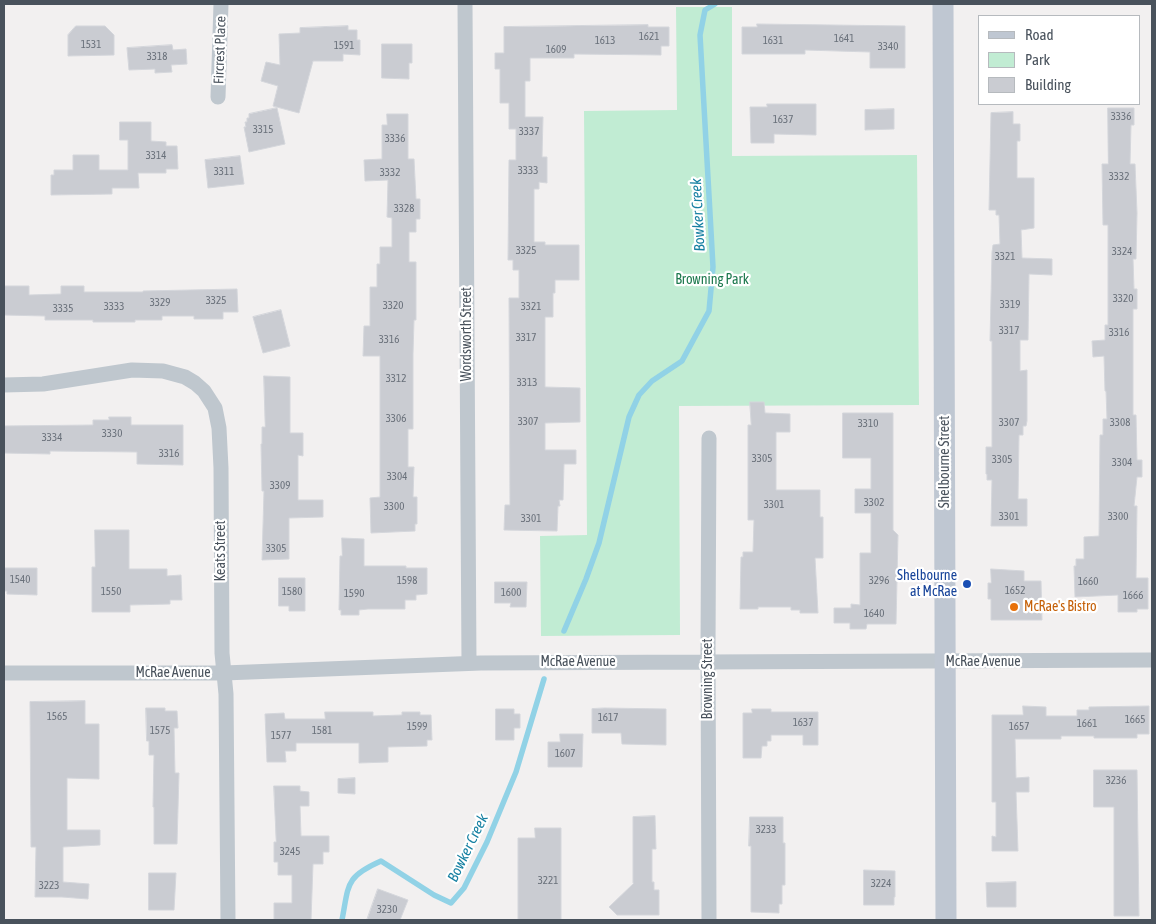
<!DOCTYPE html>
<style>
body{margin:0}
#map{position:relative;width:1156px;height:924px;overflow:hidden;background:#f2f0f0;font-family:"Asap Condensed",sans-serif}
canvas{display:block}
.frame{position:absolute;inset:0;border:5px solid #49525c;pointer-events:none}
.legend{position:absolute;left:978px;top:15px;width:162px;height:90px;box-sizing:border-box;background:#fff;border:1px solid #b6babe;margin:0;padding:6px 9px;list-style:none;font-size:15px;color:#49525c}
.legend li{display:flex;align-items:center;gap:10px;height:25px}
.legend b{width:25px;border:1px solid #b6babe}
</style>
<div id="map">
<canvas width="1156" height="924"></canvas>
<div class="frame"></div>
<ul class="legend">
<li><b style="height:6px;background:#bfc7d2"></b>Road</li>
<li><b style="height:14px;background:#c1ecd3"></b>Park</li>
<li><b style="height:14px;background:#caccd2"></b>Building</li>
</ul>
</div>
<script>
const g = document.querySelector('canvas').getContext('2d');
g.lineJoin = 'round';
function fillPath(path, color) { g.fillStyle = color; g.fill(path, 'evenodd'); }
function trace(path, color, width, dash) { g.strokeStyle = color; g.lineWidth = width; g.lineCap = dash ? 'butt' : 'round'; g.setLineDash(dash || []); g.stroke(path); }
function label(font, color, halo, rows, align = 'center') {
  g.font = font + ' "Asap Condensed",sans-serif'; g.lineWidth = 4.5; g.setLineDash([]); g.textBaseline = 'middle'; g.strokeStyle = halo; g.fillStyle = color; for (const [text, x, y, turn = 0] of rows) {
    g.save(); g.translate(x, y); g.rotate((+turn || 0) * Math.PI / 180); g.textAlign = isNaN(turn) ? turn : align; if (halo) g.strokeText(text, 0, 0); g.fillText(text, 0, 0); g.restore();
  }
}
fillPath(new Path2D(`
 M676 7H732V156L917 155 919 405 679 406 680 635 541 636 540 536 587 535 584 111 677 110Z`), '#c1ecd3');
trace(new Path2D(`
 M564 631 586 579 599 543 629 417 639 395 652 381 682 361 709 311 713 267 700 35 705 10 715 4
 M342 920C349 884 345 877 381 861L434 895 451 903 464 888 487 842 516 772 544 679`), '#91d2e6', 5.5);
const building = new Path2D(`
 M757 24 905 26V68H870V52L805 50V54H742V27H757Z
 M648 25V27H669V46H661V55L574 54V58H530V81H525V117H543L542 157H547V183L539 182V189H534V242H545V245H579V280H555V293H553V317H545V387L580 388V422L545 423V450H576V464H564L563 500H559L560 506H558L557 531 504 530 505 505H510L509 298H519V270H513V260H508L509 160H516V129H509V103H500V69H495V53H504V27Z
 M76 26H105L114 35V55L68 56V35Z
 M348 26V30H357V40H360V55L343 54V61H313L299 113 273 106 278 86 261 81 266 62 280 65 279 34 300 33V28Z
 M382 44H412V63H409V79L382 78Z
 M172 45 173 50 186 49 187 64 171 65 172 72 155 73V69L129 70 127 48Z
 M767 104H816V135L774 134V143H751L750 107H767Z
 M277 108 285 144 249 152 244 127H246L245 122H247V118H249V114Z
 M1108 108H1134V125H1131L1130 164H1135L1137 213 1136 259H1133L1134 289H1137V309H1133V415H1136L1137 460H1142V477H1137L1134 506H1137L1136 578H1148V609H1137V612H1118V595L1075 597 1074 566H1076V559H1084V537L1099 536 1100 435H1103V419H1107L1106 391H1105L1104 356 1093 357 1092 341 1105 340V325H1108V225H1103L1102 164H1108Z
 M894 109V129L865 130V110Z
 M1013 112V124H1020V141H1017V178H1034V228L1021 230 1022 258 1052 259V275L1029 274 1028 340H1020V371L1027 370V421L1026 426H1023V435H1019L1018 499H1027V526H991L992 480H987V474H986V447H992V341H990L992 252 993 245 1000 244 999 215H996V210H989L991 113Z
 M387 114H408V159H414L416 199H420V219H416V232H409V262H416V320H414L413 354V429H408V467H414L413 497H417V524H415V531L371 533 370 498 380 497V356H363L364 326H370V287H377V264H380V247H392V218L387 217 388 180 365 181 364 160 382 159V125H387Z
 M120 122H151V141L166 142V146H177L178 169H166V173H138L139 188H112V194L51 195V175H54V170H73V155H99V170H128V140H120Z
 M240 156 244 184 208 188 205 160Z
 M4 286H29V295L61 294V286H84V292H143V291L237 289 238 312H223V319H194V316H162V320H135V322H93V320H45V316L4 315Z
 M281 310 290 346 263 353 253 317Z
 M264 376 290 377V433H303V456L298 455V500H323V517L289 518V559L262 560 264 491H262L261 444H262V427H265Z
 M750 402H764L765 413 790 414V432H776V490H820V517H823V558H815L818 613H800V610H791V607H758V609H740L741 557H743V552H753L754 520H748V425H751Z
 M843 413H893V530L898 535 896 624H867L866 629H850V623H834V608H851V604L860 605V553H871V513H855V489H871V458H843Z
 M109 417H131V425H183V465L137 464V452L50 451V454L4 453V426L93 425V420H109Z
 M95 530H129V569H167V576L181 575 182 600H170V604L130 605V612H92V567H95Z
 M342 538 364 539V566H406V568H427V594L416 595V600H405V609H368L359 610V615H341V610H339L340 556H342Z
 M4 568H37V595L7 594V591H4Z
 M991 569 1024 571V581H1041L1042 620H991V599H988V583H991Z
 M279 578H305V611H289V606H279Z
 M495 582H527L526 607H510L511 603H495Z
 M85 701V724H99V779L67 778V830H100V845L63 847V882L89 884 88 899 62 897H35L36 847H31L30 702Z
 M1023 706 1046 707V716H1077V710H1089V707L1149 706V734H1137V738H1094V736H1061V739H1015L1016 778 1029 777V792H1016L1018 851H992V836L996 837V802H992V715H1023Z
 M146 708H165V711H177L178 728H174L175 773H179L177 844H154V807H153L154 755H149V741H147Z
 M604 708 666 709V745L622 744 621 733H592V709Z
 M496 709H514V714H520V728H514V740H496Z
 M752 709H771V712H818V745H803V735H771V741H767V746H762L761 758H743V713H752Z
 M325 712H373V716L402 715V712H420V715H431L432 740H427V746L388 747V762L359 763V743H296V751H285L286 762H267L265 714 284 713 285 719H325Z
 M560 734H583L582 767H548V742H560Z
 M1094 770H1137L1139 916H1114V807H1094Z
 M355 778V794L338 793V779Z
 M274 786H300V791L309 792V806H300L301 836H329V852H323V864H313L311 920H274V903H292V875H278V862H274V842H276Z
 M655 816 656 849H652V882H654V890H659V915H617L609 907 634 883H633V817Z
 M750 817H783V843H785V885H782V904H779V913L751 912V846H749Z
 M535 828H561V920H518V838H535Z
 M864 870 895 871V897H894V905H864Z
 M149 873H176L174 910H149Z
 M1016 882V907H987L986 883Z
 M378 889 408 900 400 920H367Z`);
fillPath(building, '#caccd2');
trace(building, '#d4d6db', 1);
trace(new Path2D(`
 M465 4 469 663
 M218 97 221 4
 M4 385 43 384 132 370 163 371 185 377 195 383 204 391 215 408 219 428 221 468 222 653 226 694 228 920
 M4 673H224L481 663 1152 660
 M709 920 708 649 709 438`), '#bfc7ce', 15);
trace(new Path2D(`
 M943 4 946 920`), '#bfc7d2', 21);
for (const [x, y, r, color] of [
 [967,584,5,"#1a4fb4"],
 [1014,607,5,"#e8710a"]
]) { const dot = new Path2D(); dot.arc(x, y, r, 0, 2 * Math.PI); g.fillStyle = color; g.fill(dot); trace(dot, '#fff', 2); }
label('11px', '#69707a', null, [
 ["1621",649,37],
 ["1641",844,39],
 ["1613",605,41],
 ["1631",773,41],
 ["1531",91,45],
 ["1591",344,46],
 ["3340",888,47],
 ["1609",556,50],
 ["3318",157,57],
 ["3336",1121,117],
 ["1637",783,120],
 ["3315",263,130],
 ["3337",529,132],
 ["3336",395,139],
 ["3314",156,156],
 ["3333",528,171],
 ["3311",224,172],
 ["3332",390,173],
 ["3332",1119,177],
 ["3328",404,209],
 ["3325",526,251],
 ["3324",1122,252],
 ["3321",1005,257],
 ["3320",1123,299],
 ["3325",216,301],
 ["3329",160,303],
 ["3319",1010,305],
 ["3320",393,306],
 ["3333",114,307],
 ["3321",531,307],
 ["3335",63,309],
 ["3317",1009,331],
 ["3316",1119,333],
 ["3317",526,338],
 ["3316",389,340],
 ["3312",396,379],
 ["3313",527,383],
 ["3306",396,419],
 ["3307",528,422],
 ["3307",1009,423],
 ["3308",1120,423],
 ["3310",868,424],
 ["3330",112,434],
 ["3334",52,438],
 ["3316",169,454],
 ["3305",762,459],
 ["3305",1002,460],
 ["3304",1122,463],
 ["3304",397,477],
 ["3309",280,486],
 ["3302",874,503],
 ["3301",774,505],
 ["3300",394,507],
 ["3301",1009,517],
 ["3300",1118,517],
 ["3301",531,519],
 ["3305",276,549],
 ["1540",20,580],
 ["1598",407,581],
 ["3296",879,581],
 ["1660",1088,582],
 ["1652",1015,591],
 ["1550",111,592],
 ["1580",292,592],
 ["1600",511,593],
 ["1590",354,594],
 ["1666",1133,596],
 ["1640",874,614],
 ["1565",57,717],
 ["1617",608,718],
 ["1665",1135,720],
 ["1637",803,723],
 ["1661",1087,724],
 ["1599",417,727],
 ["1657",1019,727],
 ["1575",160,731],
 ["1581",322,731],
 ["1577",281,736],
 ["1607",565,754],
 ["3236",1116,781],
 ["3233",766,830],
 ["3245",290,852],
 ["3221",548,881],
 ["3224",881,884],
 ["3223",49,886],
 ["3230",387,910]
]);
label('14px', '#49525c', '#fff', [
 ["Fircrest Place",220,50,-88],
 ["Wordsworth Street",467,334,-90],
 ["Shelbourne Street",945,462,-90],
 ["Keats Street",221,551,-90],
 ["McRae Avenue",578,662],
 ["McRae Avenue",983,662],
 ["McRae Avenue",173,673],
 ["Browning Street",708,679,-90]
]);
label('14px', '#1d794e', '#fff', [
 ["Browning Park",712,280]
]);
label('14px', '#164399', '#fff', [
 ["Shelbourne",957,576],
 ["at McRae",957,592]
], 'right');
label('14px', '#c56008', '#fff', [
 ["McRae's Bistro",1024,607]
], 'left');
label('italic 15px', '#1680a2', '#fff', [
 ["Bowker Creek",698,215,-93],
 ["Bowker Creek",468,848,-64]
]);
</script>
